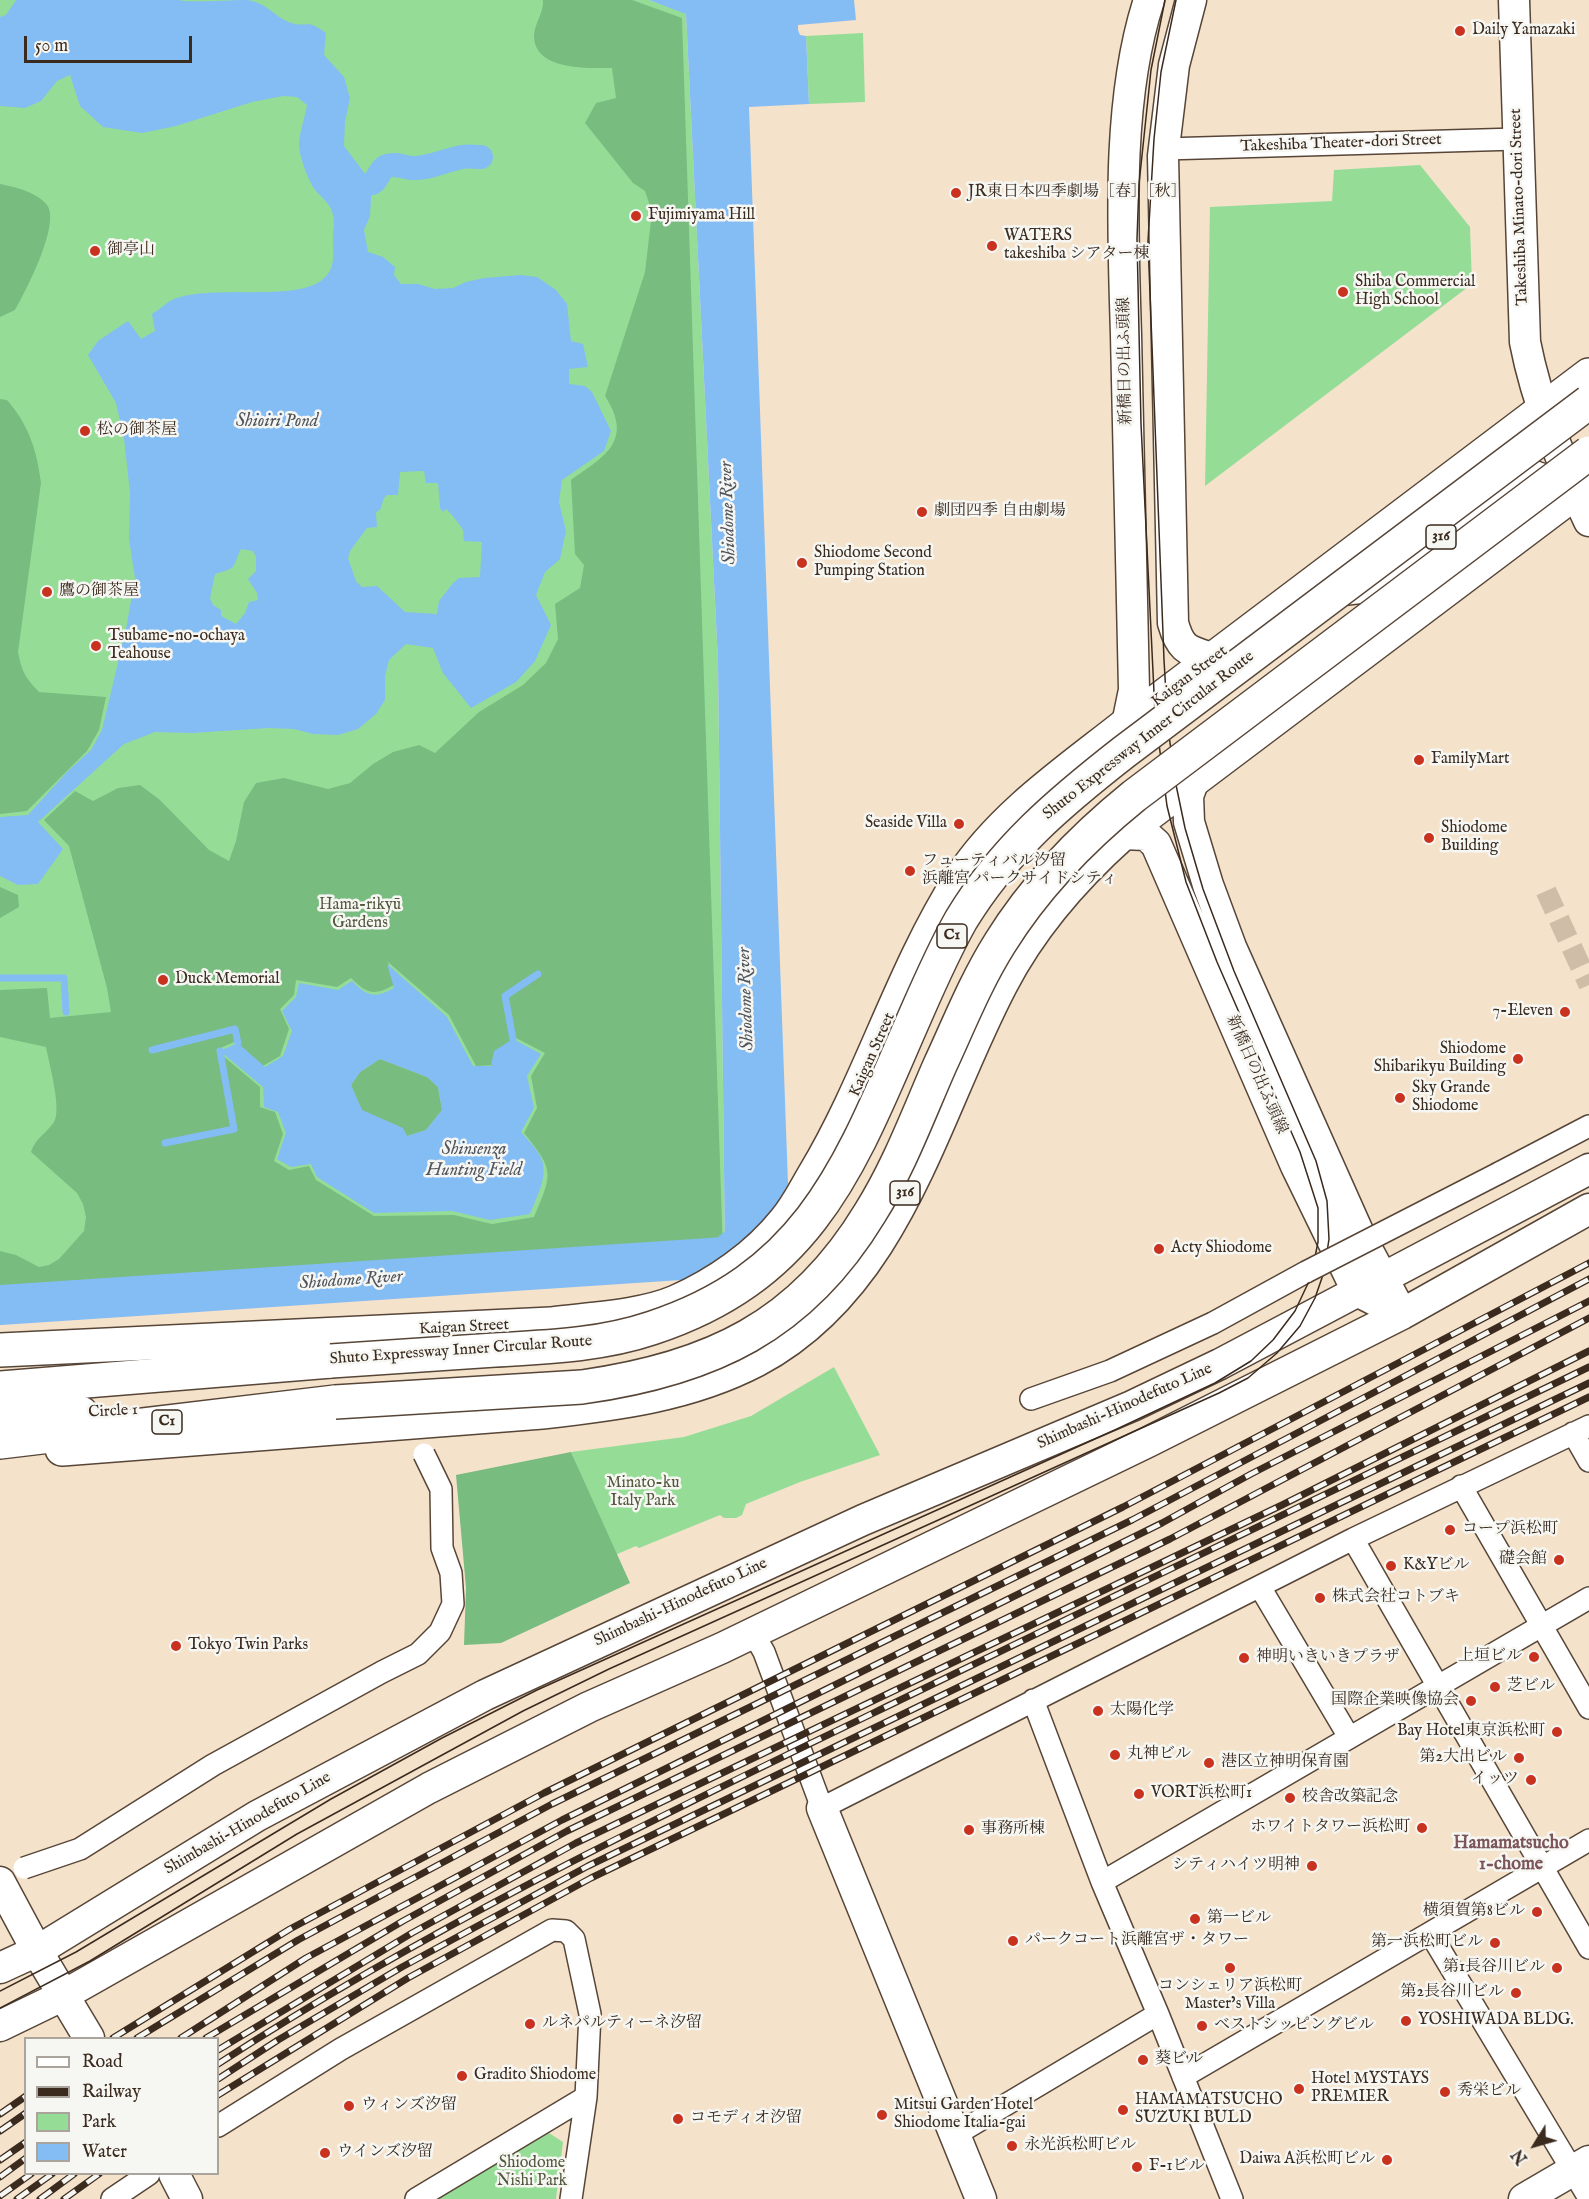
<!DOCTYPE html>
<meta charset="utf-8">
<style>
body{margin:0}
#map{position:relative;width:1589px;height:2199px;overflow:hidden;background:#f5e2cb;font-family:"IM FELL English",serif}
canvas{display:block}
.legend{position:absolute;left:24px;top:2037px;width:195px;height:138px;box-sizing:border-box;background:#f6f6f2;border:2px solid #aba49d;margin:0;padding:8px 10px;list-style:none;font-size:18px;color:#3b2a1e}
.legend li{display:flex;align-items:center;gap:12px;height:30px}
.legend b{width:30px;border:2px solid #aba49d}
.north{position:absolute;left:1505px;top:2115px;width:60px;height:60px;-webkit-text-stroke:4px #f6f6f2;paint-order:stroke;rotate:233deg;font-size:16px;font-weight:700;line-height:24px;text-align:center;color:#3b2a1e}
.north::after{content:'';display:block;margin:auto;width:21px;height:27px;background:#3b2a1e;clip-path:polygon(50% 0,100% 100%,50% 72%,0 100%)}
.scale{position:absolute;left:24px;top:36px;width:168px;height:27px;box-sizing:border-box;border:3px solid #3b2a1e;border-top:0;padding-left:8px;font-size:18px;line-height:21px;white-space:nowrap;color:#3b2a1e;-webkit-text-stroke:4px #f6f6f2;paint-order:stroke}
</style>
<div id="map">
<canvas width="1589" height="2199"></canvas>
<ul class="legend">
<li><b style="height:8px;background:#fff"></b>Road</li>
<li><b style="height:8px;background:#3b2a1e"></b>Railway</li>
<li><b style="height:16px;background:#95dd97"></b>Park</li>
<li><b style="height:16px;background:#84bcf4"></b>Water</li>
</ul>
<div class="north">N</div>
<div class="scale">50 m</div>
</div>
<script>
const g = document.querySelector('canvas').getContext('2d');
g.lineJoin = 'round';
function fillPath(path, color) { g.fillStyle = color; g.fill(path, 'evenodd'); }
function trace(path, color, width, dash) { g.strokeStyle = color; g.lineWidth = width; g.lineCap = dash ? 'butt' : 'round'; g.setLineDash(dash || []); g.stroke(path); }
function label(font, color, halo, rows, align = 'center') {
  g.font = font + ' "IM FELL English","Noto Serif JP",serif'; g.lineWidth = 5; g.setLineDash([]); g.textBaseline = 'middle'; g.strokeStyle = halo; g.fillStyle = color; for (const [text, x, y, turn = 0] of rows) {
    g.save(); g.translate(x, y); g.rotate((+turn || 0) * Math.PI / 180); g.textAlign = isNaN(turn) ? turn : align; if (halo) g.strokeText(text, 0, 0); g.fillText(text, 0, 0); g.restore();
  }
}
fillPath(new Path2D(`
 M0 0H649L686 13 718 662 725 1254 0 1301Z
 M863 33 865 102 809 104 806 36Z
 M1420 165 1470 227 1472 284 1205 486 1210 207 1332 201 1334 170Z
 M834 1367 880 1455 800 1482 746 1504 742 1515 736 1518H724L720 1515 639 1548 636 1546 615 1555 571 1452 684 1437 751 1416Z
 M549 2133 563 2142 556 2199H434Z`), '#95dd97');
fillPath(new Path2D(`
 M543 0H632L682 18 723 1253 0 1301V1251L16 1255 39 1267 49 1265 59 1259 84 1231 86 1217 83 1204 77 1193 31 1152C35 1138 47 1133 54 1122 62 1109 49 1064 46 1047L0 1037V990L47 988 50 1018 111 1012 107 988 69 846 44 820 75 791 93 801 118 788 140 785 160 800 209 850 229 861 236 841 244 802 256 783 284 778 328 789 350 783 373 764 393 752 419 745 435 753 479 712 523 685 546 663 558 639 555 604 580 588 584 565 575 554 571 480C605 456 634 441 605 396L645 272 652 212 645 191 633 183 585 123 596 103 616 98 612 68C589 68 534 71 534 36 534 24 544 13 543 0ZM388 962 449 1015 476 1066 494 1065 497 1050 516 1038 545 1053 531 1076 537 1108 524 1133C554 1170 553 1173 534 1217L492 1224 454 1215 374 1216 316 1180 309 1166 289 1170 274 1161 283 1134 275 1112 260 1107V1087L216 1050 234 1042 261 1067 280 1056 289 1029 280 1009 294 995 296 980 337 987 351 978C367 994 374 996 394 985Z
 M0 184C15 187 37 192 47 205 61 223 26 291 15 310L0 317Z
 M0 399 7 400C29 425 37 451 41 483L18 652C22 672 25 677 39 692L106 697 99 730 87 751 27 811 0 814Z
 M0 887 18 895 19 907 0 918Z
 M380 1059 427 1077 438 1087 442 1110 426 1130 407 1136 402 1128 362 1111 351 1085 360 1072Z
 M571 1452 630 1583 501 1643 464 1645 466 1588 456 1475Z`), '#78bc80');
fillPath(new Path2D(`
 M16 0H179C186 3 232 0 245 0 266 1 274 17 291 23 308 28 306 18 326 33L324 55 344 77 350 98 345 122 344 146 372 183 370 216 364 230 368 252 383 257 395 267 394 275 401 284H418L435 289 453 288 466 282 484 278 520 275 537 277 556 290 567 304 571 341 583 344 588 367 569 369V384L585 386 592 392 611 431 604 451 562 480 559 502 566 531 560 559 545 572 536 595 551 625 535 661 516 682 471 708 443 673 433 648 406 644 389 660 385 676V700L376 714 358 729 338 735 313 734 294 729 269 728 192 733 155 732 124 744 38 822 63 849 38 884 18 885 0 876V817L28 815 68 771 91 750 102 730 126 629 135 578 129 539 130 493 124 438 116 403 88 355 98 341 128 321 141 339 155 331 152 314C159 310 167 302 174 299 215 284 293 302 322 280 336 269 333 256 333 239 333 227 336 221 331 209 328 202 321 197 316 191 309 183 299 156 299 145 299 133 305 118 307 105L297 97 283 96 252 102 176 126 142 133 103 127 80 106 70 75 57 81 41 101 25 108 0 106V17L6 15ZM424 471 426 483H438L440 508 443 512 446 509C450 512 461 526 463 530 464 534 463 538 464 541L482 542 480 577 459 578 453 583 439 601 437 614 405 612 377 586 362 587 356 581 348 558 350 551 367 528 377 527 376 512 380 510 384 498 387 495H398L400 472ZM241 549 253 551 256 557V571L248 579 257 593 258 600 249 602 245 613 236 624 221 616V610L213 605 210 598 215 574C239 567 231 569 241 549Z
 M649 0H854L856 20 798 25V30L800 35 806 36 809 104 749 107 788 1184 767 1221 725 1254 718 662 686 14Z
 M387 964 447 1017 473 1066H491L494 1051 513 1039 541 1054 527 1076 534 1108 521 1132C527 1139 534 1146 539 1154 551 1172 537 1196 530 1214L490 1220 452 1211 374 1213 317 1177 311 1164 291 1167 277 1159 286 1133 278 1112 264 1107 263 1087 220 1051 238 1043 265 1067 283 1056 292 1031 282 1011 296 997 299 983 338 990 352 981C367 996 374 999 394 988ZM380 1059 427 1077 438 1087 442 1110 426 1130 407 1136 403 1128 362 1110 351 1085 360 1072Z`), '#84bcf4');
trace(new Path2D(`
 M0 978H64L66 1012
 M513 1039 505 996 538 974
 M152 1050 235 1029 238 1043
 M165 1143 234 1129 220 1051`), '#84bcf4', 7);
trace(new Path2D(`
 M372 183C379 179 379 169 387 166 395 163 403 167 411 168 429 169 445 160 462 157 468 156 475 157 481 157`), '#84bcf4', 24);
trace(new Path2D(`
 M0 1305 725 1257 756 1232V1219`), '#84bcf4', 40);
trace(new Path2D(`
 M1546 891 1589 985`), '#d0bda8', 21, [21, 10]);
const street = new Path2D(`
 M1164 149 1517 139
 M1499 1173 1589 1126
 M1031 1399 1110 1371 1213 1323 1306 1272
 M1573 1433 1589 1461
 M1461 1486 1589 1708
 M1353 1539 1589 1948
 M1260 1587 1349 1737
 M753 1633 764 1652 822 1808 1353 1539 1589 1426
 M1033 1700 1102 1882 1158 2014 1232 2199
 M1102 1882 1589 1598
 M1430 1933 1589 2198
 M1183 2077 1589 1840
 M218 2126 341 2049 552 1930 566 1931 574 1939 590 2014 586 2097
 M955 2135 1158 2014
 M112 2199 149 2174
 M416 2199 586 2097 571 2199`);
const secondary = new Path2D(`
 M1191 0 1174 65 1163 156 1173 623C1181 651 1188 650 1214 659
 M1514 0 1525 342C1537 404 1562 463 1589 521
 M1127 724 1134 690C1131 571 1128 453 1126 335 1123 230 1116 101 1149 0
 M1122 834 1146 835 1156 844 1296 1166 1357 1291 1402 1314 1589 1209
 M822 1808 981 2199
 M0 1882 37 1951 89 2038
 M0 1968 37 1951 257 1816 485 1695 863 1520 1132 1406 1220 1364 1589 1169
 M0 2026 62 1996 429 1788 589 1707 722 1648 1148 1442 1402 1314 1360 1236 1231 947 1208 885 1189 822 1188 796 1195 777
 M174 2174 187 2199
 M1524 2199 1589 2161`);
const primary = new Path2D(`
 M1330 590 1381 584 1523 474 1574 491
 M0 1350 551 1324C589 1319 641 1317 676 1302 717 1284 757 1256 785 1221 797 1207 805 1190 814 1175 871 1080 901 972 961 878 1002 815 1069 770 1127 724L1589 375
 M62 1449 542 1412C615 1404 689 1395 756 1360 897 1285 932 1115 1001 984 1031 926 1074 877 1122 834L1589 482`);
const highway = new Path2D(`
 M0 1388 331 1361
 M0 1417 81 1413
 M0 1442 335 1402`);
trace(street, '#574638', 24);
trace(secondary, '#574638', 33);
trace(primary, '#574638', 36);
trace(highway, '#574638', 36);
trace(street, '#fff', 21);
trace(secondary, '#fff', 30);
trace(primary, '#fff', 33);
trace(highway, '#fff', 33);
trace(new Path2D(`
 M0 1991 76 1952 331 1799 442 1738 537 1690 1117 1429 1215 1383 1251 1361 1273 1340 1295 1311 1311 1277 1318 1242V1208L1300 1152 1217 962 1186 882 1167 806 1155 713 1141 424 1137 239 1139 184 1151 70 1165 0
 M0 2008 90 1961 297 1834 523 1711 609 1669 1219 1393 1248 1378 1277 1353 1300 1326 1315 1298 1324 1272 1329 1239 1327 1201 1316 1161 1234 971 1203 889 1185 828 1175 780 1168 728 1164 660 1148 241 1154 139 1161 72 1176 0`), '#3b2a1e', 1.5);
const rail = new Path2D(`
 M113 2038 290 1929 544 1793 1123 1507 1589 1263
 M137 2038 298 1940 552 1804 1132 1520 1589 1279
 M181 2038 306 1958 562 1820 1162 1523 1251 1474 1589 1301
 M206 2038 403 1921 567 1831 1170 1539 1589 1318
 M218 2050 412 1933 576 1843 1282 1505 1589 1351
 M218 2064C432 1925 662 1815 892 1704 1124 1591 1357 1479 1589 1367
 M218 2079 278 2040 402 1967 588 1866 1589 1383
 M218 2095 408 1978 591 1878 1589 1397
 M0 2114 26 2096
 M0 2131 26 2113
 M0 2160 26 2142
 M0 2177 26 2158
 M0 2196 31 2174
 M17 2199 52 2174
 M40 2199 74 2174
 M64 2199 99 2174`);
trace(rail, '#3b2a1e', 7);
trace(rail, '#f6f6f2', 4.5, [14]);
const streetBridge = new Path2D(`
 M1306 1272 1499 1173
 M24 1868 80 1849 213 1765 382 1672 418 1654 440 1632 453 1604 451 1573 442 1548 441 1489 424 1454`);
const highwayBridge = new Path2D(`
 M331 1361C386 1357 441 1354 495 1350 548 1347 602 1345 652 1328 816 1274 853 1157 916 1014 930 982 944 950 961 920 1004 849 1060 802 1124 752L1589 402
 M335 1402 582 1387C710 1369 801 1327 870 1213 899 1167 918 1115 940 1065 959 1024 976 981 1000 943 1036 885 1081 839 1134 796L1589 453`);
trace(streetBridge, '#574638', 24, []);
trace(highwayBridge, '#574638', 36, []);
trace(streetBridge, '#fff', 21);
trace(highwayBridge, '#fff', 33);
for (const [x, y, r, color] of [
 [1460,31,6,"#c8321e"],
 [956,193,6,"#c8321e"],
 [636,216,6,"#c8321e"],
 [992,246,6,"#c8321e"],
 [95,251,6,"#c8321e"],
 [1343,292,6,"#c8321e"],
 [85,431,6,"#c8321e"],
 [922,512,6,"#c8321e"],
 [802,563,6,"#c8321e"],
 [47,592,6,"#c8321e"],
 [96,646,6,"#c8321e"],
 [1419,760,6,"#c8321e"],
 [959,824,6,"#c8321e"],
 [1429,838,6,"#c8321e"],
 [910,871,6,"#c8321e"],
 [163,980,6,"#c8321e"],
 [1565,1012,6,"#c8321e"],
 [1518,1059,6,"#c8321e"],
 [1400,1098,6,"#c8321e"],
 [1159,1249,6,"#c8321e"],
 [1450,1530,6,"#c8321e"],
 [1559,1560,6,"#c8321e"],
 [1391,1566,6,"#c8321e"],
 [1320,1598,6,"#c8321e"],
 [176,1646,6,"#c8321e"],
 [1534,1657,6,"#c8321e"],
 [1244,1658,6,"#c8321e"],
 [1495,1687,6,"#c8321e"],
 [1471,1701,6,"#c8321e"],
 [1098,1711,6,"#c8321e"],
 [1557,1732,6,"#c8321e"],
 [1115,1755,6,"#c8321e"],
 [1519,1758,6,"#c8321e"],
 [1209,1763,6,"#c8321e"],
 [1531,1780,6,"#c8321e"],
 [1139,1794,6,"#c8321e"],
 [1290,1798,6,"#c8321e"],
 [1422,1828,6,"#c8321e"],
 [969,1830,6,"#c8321e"],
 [1312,1866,6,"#c8321e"],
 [1537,1912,6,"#c8321e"],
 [1195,1919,6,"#c8321e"],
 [1013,1941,6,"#c8321e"],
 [1495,1943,6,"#c8321e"],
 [1230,1968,6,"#c8321e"],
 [1557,1968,6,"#c8321e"],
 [1516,1993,6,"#c8321e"],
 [1406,2021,6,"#c8321e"],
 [530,2024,6,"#c8321e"],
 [1202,2026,6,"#c8321e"],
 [1143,2060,6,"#c8321e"],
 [462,2076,6,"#c8321e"],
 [1299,2089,6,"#c8321e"],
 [1445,2092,6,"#c8321e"],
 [349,2106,6,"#c8321e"],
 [1123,2110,6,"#c8321e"],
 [882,2115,6,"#c8321e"],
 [678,2119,6,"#c8321e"],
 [1012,2146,6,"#c8321e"],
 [325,2153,6,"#c8321e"],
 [1387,2160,6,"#c8321e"],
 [1137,2167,6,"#c8321e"]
]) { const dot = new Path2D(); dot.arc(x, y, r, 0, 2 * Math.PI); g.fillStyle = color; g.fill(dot); trace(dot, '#f6f6f2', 2); }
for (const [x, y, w] of [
 [1441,537,30],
 [952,936,30],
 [905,1193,30],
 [167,1422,30]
]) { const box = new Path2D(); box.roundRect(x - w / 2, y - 12, w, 24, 4.5); g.fillStyle = '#f6f6f2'; g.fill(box); trace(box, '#3b2a1e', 1.5); }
label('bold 15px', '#3b2a1e', null, [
 ["316",1441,537],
 ["C1",952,936],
 ["316",905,1193],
 ["C1",167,1422]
]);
label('16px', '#3b2a1e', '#f6f6f2', [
 ["Daily Yamazaki",1472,31],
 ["JR東日本四季劇場［春］［秋］",968,193],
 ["Fujimiyama Hill",648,216],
 ["WATERS",1004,237],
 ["takeshiba シアター棟",1004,255],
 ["御亭山",107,251],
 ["Shiba Commercial",1355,283],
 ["High School",1355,301],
 ["松の御茶屋",97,431],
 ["劇団四季 自由劇場",934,512],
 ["Shiodome Second",814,554],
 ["Pumping Station",814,572],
 ["鷹の御茶屋",59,592],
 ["Tsubame-no-ochaya",108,637],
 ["Teahouse",108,655],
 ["FamilyMart",1431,760],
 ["Seaside Villa",947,824,"right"],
 ["Shiodome",1441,829],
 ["Building",1441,847],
 ["フューティバル汐留",922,862],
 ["浜離宮 パークサイドシティ",922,880],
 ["Duck Memorial",175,980],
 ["7-Eleven",1553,1012,"right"],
 ["Shiodome",1506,1050,"right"],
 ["Shibarikyu Building",1506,1068,"right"],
 ["Sky Grande",1412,1089],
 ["Shiodome",1412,1107],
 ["Acty Shiodome",1171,1249],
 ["コープ浜松町",1462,1530],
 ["礎会館",1547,1560,"right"],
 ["K&Yビル",1403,1566],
 ["株式会社コトブキ",1332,1598],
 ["Tokyo Twin Parks",188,1646],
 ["上垣ビル",1522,1657,"right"],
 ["神明いきいきプラザ",1256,1658],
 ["芝ビル",1507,1687],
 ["国際企業映像協会",1459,1701,"right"],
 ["太陽化学",1110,1711],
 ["Bay Hotel東京浜松町",1545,1732,"right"],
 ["丸神ビル",1127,1755],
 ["第2大出ビル",1507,1758,"right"],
 ["港区立神明保育園",1221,1763],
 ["イッツ",1519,1780,"right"],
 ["VORT浜松町1",1151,1794],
 ["校舎改築記念",1302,1798],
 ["ホワイトタワー浜松町",1410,1828,"right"],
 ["事務所棟",981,1830],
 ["シティハイツ明神",1300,1866,"right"],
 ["横須賀第8ビル",1525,1912,"right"],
 ["第一ビル",1207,1919],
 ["パークコート浜離宮ザ・タワー",1025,1941],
 ["第一浜松町ビル",1483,1943,"right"],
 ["第1長谷川ビル",1545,1968,"right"],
 ["コンシェリア浜松町",1230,1987,"center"],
 ["Master’s Villa",1230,2005,"center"],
 ["第2長谷川ビル",1504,1993,"right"],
 ["YOSHIWADA BLDG.",1418,2021],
 ["ルネパルティーネ汐留",542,2024],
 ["ベストシッピングビル",1214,2026],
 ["葵ビル",1155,2060],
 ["Gradito Shiodome",474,2076],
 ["Hotel MYSTAYS",1311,2080],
 ["PREMIER",1311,2098],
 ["秀栄ビル",1457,2092],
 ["HAMAMATSUCHO",1135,2101],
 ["SUZUKI BULD",1135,2119],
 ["ウィンズ汐留",361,2106],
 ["Mitsui Garden Hotel",894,2106],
 ["Shiodome Italia-gai",894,2124],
 ["コモディオ汐留",690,2119],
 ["永光浜松町ビル",1024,2146],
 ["ウインズ汐留",337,2153],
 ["Daiwa A浜松町ビル",1375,2160,"right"],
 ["F-1ビル",1149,2167]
], 'left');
label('16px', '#3b2a1e', '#f6f6f2', [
 ["Takeshiba Theater-dori Street",1341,144,-2],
 ["Takeshiba Minato-dori Street",1520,207,-92],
 ["新橋日の出ふ頭線",1126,361,-91],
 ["Kaigan Street",1190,677,-37],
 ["Shuto Expressway Inner Circular Route",1149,736,-38],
 ["Kaigan Street",873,1055,-66],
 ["新橋日の出ふ頭線",1256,1075,66],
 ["Kaigan Street",464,1328,-3],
 ["Shuto Expressway Inner Circular Route",461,1351,-4],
 ["Shimbashi-Hinodefuto Line",1125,1407,-24],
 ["Circle 1",113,1412,-3],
 ["Shimbashi-Hinodefuto Line",681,1603,-25],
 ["Shimbashi-Hinodefuto Line",248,1824,-30]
]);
label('16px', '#52573c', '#f6f6f2', [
 ["Hama-rikyū",360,906],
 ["Gardens",360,924],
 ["Minato-ku",643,1484],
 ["Italy Park",643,1502],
 ["Shiodome",532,2164],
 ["Nishi Park",532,2182]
]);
label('italic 18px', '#51565e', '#f6f6f2', [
 ["Shioiri Pond",277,422],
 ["Shiodome River",729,513,-92],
 ["Shiodome River",747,999,-92],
 ["Shinsenza",474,1150],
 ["Hunting Field",474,1171],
 ["Shiodome River",351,1281,-4]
]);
label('bold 18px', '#7b5559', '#f6f6f2', [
 ["Hamamatsucho",1511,1844],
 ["1-chome",1511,1865]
]);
</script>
